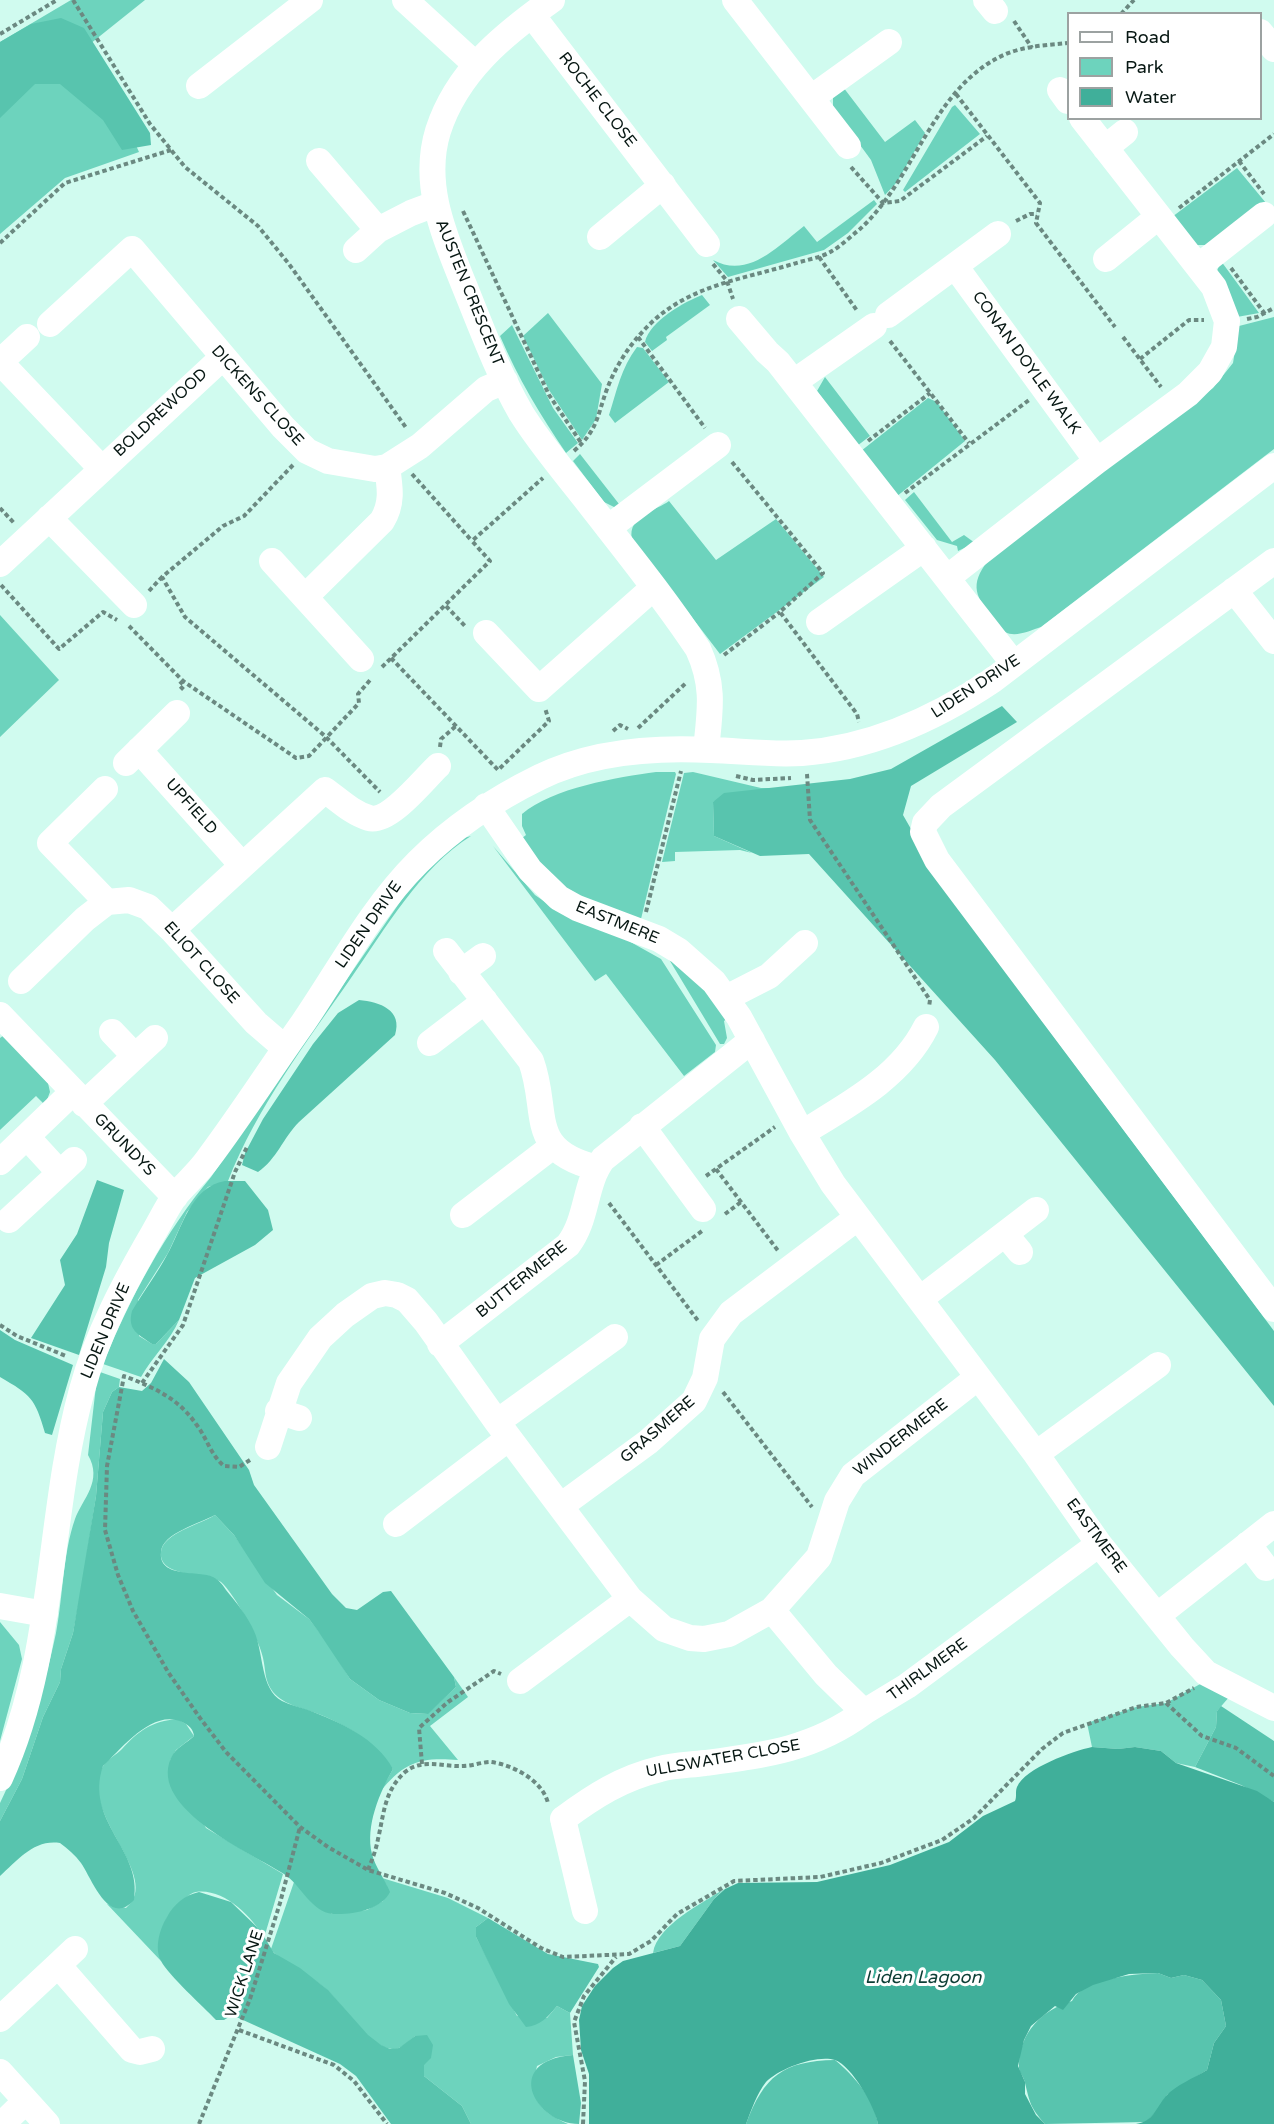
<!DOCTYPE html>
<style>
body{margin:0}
#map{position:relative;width:1274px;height:2124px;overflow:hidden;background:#d0fbef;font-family:"Varela Round",sans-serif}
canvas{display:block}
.legend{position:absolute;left:1067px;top:12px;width:195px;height:108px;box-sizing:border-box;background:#fff;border:2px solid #9ca2a1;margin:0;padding:8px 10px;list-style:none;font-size:18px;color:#071713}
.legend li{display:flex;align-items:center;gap:12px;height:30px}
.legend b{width:30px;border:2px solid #9ca2a1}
</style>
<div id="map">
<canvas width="1274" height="2124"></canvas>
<ul class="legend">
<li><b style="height:8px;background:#fff"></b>Road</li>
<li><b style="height:16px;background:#6dd3bd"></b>Park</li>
<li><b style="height:16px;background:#40af9a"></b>Water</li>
</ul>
</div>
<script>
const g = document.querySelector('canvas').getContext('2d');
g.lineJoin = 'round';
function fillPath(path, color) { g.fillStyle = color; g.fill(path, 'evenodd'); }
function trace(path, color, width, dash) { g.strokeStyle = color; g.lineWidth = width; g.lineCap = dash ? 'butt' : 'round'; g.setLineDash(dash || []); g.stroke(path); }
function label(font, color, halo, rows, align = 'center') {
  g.font = font + ' "Varela Round",sans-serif'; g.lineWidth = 6; g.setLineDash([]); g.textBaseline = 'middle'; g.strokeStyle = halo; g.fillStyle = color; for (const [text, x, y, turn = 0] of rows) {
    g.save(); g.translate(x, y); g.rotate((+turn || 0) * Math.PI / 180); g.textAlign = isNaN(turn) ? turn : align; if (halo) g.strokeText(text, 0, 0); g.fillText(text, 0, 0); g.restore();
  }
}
fillPath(new Path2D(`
 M71 0H145L90 44 139 152 65 178 0 234V42Z
 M840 83 885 142 915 120 925 133 897 182 885 195 871 160 833 108V96Z
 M955 105 980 134 905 192 903 190 952 107Z
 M1237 168 1266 203 1208 245H1195L1172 217Z
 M874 200 877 204 848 233 824 250 728 277 713 260C748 279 777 247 804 226L817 242Z
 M1221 261 1259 313 1237 317 1217 271Z
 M702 295 710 305 666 337 667 340 652 351 645 342C650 321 684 302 702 295Z
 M548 313 602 384 596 419 582 440 549 390 523 336Z
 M1274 317V449L1041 627C1031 630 1016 638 1005 632 1000 629 996 622 993 618 972 594 971 581 991 557L1213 388 1233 363 1239 326Z
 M512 325 553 408 578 443 566 453C540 415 518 378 500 336Z
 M637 347 643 348 669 382 615 423 609 415C617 390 621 368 637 347Z
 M825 377 870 436 857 446 817 391Z
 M928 398 937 402 965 441 896 497 861 451Z
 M580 454 619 504 616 508 604 502 573 461Z
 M914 492 952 542 964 535 975 543 958 551 957 546 937 540 905 500Z
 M669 501 716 560 776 519 824 577 720 654 632 539C627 516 657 510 669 501Z
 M0 615 59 680 0 737Z
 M656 772H675L676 774 641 919C614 909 581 901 558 883 544 871 533 853 522 838L526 835 522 826V814C552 788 618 777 656 772Z
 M693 772 761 788H781L713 802 714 836 752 853 740 850 675 852V861L662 862 684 773Z
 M471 836C420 868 385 929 351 978 306 1043 257 1107 228 1181L208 1187 187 1212 168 1253 138 1300 139 1336 152 1344H156L179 1320C171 1340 152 1357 141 1377L103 1364C130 1298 165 1232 211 1177L411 886 460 839Z
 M493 846 535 895 548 904 627 940 661 959 716 1045 715 1052 684 1076 606 974 595 981Z
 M667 956 697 979 728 1018 724 1021 727 1038 724 1044H720Z
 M4 1035 48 1083 50 1092 45 1105 36 1096 0 1130V1038Z
 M100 1372 120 1379 119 1387 112 1392 103 1412 96 1496 82 1586 73 1633 61 1669 60 1682 43 1717 22 1779 0 1821V1803C24 1755 45 1686 56 1633 63 1597 63 1553 75 1519 83 1498 103 1481 88 1455L96 1386Z
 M215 1515 234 1535 277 1595 309 1619 328 1643 350 1679 379 1700 410 1713 427 1714 456 1687 454 1677 468 1697 430 1726 458 1760C420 1757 404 1762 380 1792L393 1769C371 1741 354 1729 321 1715 304 1708 285 1706 273 1692 264 1680 266 1671 263 1658 260 1641 234 1593 221 1582 207 1572 158 1578 161 1552 163 1533 201 1524 215 1515Z
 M0 1622 19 1645 22 1659 0 1741Z
 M1202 1683 1230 1696 1217 1711 1216 1727 1195 1767 1176 1763 1161 1751 1135 1747 1118 1749 1092 1747 1087 1723 1136 1707 1166 1703Z
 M177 1719 186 1724 194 1736 176 1750 170 1761 206 1828 283 1874 264 1938C252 1916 223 1888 196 1892 190 1893 186 1898 181 1902 162 1918 157 1937 161 1961L107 1904 126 1908C164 1877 78 1814 102 1768 106 1760 116 1755 122 1749 138 1731 152 1721 177 1719Z
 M382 1878 448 1898 488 1918 476 1927V1937L517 2016 547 2018 557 2006 570 2013 573 2055 556 2057 537 2066C529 2099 538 2110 568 2124H471L462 2106 424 2076V2065L415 2036C409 2041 401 2050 392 2049 368 2047 343 2005 327 1990 314 1977 278 1960 271 1949L294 1882 332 1914 367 1910 383 1901 387 1886Z
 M724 1889 714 1899 680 1946 653 1953C657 1925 703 1903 724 1889Z`), '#6dd3bd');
fillPath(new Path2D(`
 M61 18 84 28 150 133 151 145 122 150 103 120 60 84H35L0 118V42L31 24Z
 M1002 706 1017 722 911 786 903 815 951 899 1274 1331V1406L995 1060 809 854 760 856 714 836 713 802 724 793 850 779 891 769Z
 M359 1000C380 1002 403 1010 395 1035L299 1122C283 1138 277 1159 258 1172L242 1165 245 1153 263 1119 313 1044 338 1013Z
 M97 1180 124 1190 109 1243 106 1267 79 1355 31 1338 65 1285 60 1260 77 1234Z
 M225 1181H245L268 1210 273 1230 255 1245 195 1278 179 1320 156 1344H152C138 1334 127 1330 132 1311 143 1292 157 1274 167 1255 182 1229 190 1187 225 1181Z
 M0 1330 15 1340 73 1365 52 1435 45 1433C35 1398 31 1395 0 1377Z
 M164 1359 189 1382 249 1470 254 1485 332 1594 346 1608 357 1610 383 1592 391 1591 454 1677 456 1687 428 1714 410 1713 379 1700 350 1679 318 1631 309 1619 265 1583 234 1535 215 1515C201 1523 162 1533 161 1552 158 1579 200 1570 213 1577 219 1580 222 1584 226 1590 236 1602 248 1617 254 1631 264 1653 260 1689 282 1701 290 1705 300 1707 308 1710 340 1722 376 1738 393 1769 380 1792 365 1826 372 1854 375 1867 385 1879 390 1892 381 1910 352 1915 333 1914 311 1912 301 1885 284 1874 253 1854 148 1809 171 1758 176 1747 186 1744 194 1736 193 1729 189 1725 182 1722 153 1708 121 1749 103 1766 84 1821 143 1850 134 1900 109 1928 92 1879 81 1863 75 1855 68 1849 60 1843 34 1839 18 1860 0 1876V1821L22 1779 43 1717 60 1682 61 1669 73 1633 96 1496 103 1412 112 1392 119 1387 142 1391 151 1383Z
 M1221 1706 1274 1741V1802L1241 1785 1195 1767 1216 1727 1217 1711Z
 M199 1892 231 1902 260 1930 274 1953 300 1968 328 1990 368 2035 381 2045 390 2049 399 2048 415 2036 427 2035 433 2045 431 2058 424 2065V2076L462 2106 471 2124H391L356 2076 340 2064 232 2015 224 2020H216C203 2006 169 1976 161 1961 154 1948 160 1928 167 1917 174 1904 185 1895 199 1892Z
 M488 1918 548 1954 598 1964 599 1967 570 2013 557 2006C548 2017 540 2026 526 2027L509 2004 476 1937V1927Z
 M1158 1973 1171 1978 1184 1975 1202 1980 1221 2000 1226 2026 1214 2043 1207 2070 1167 2095 1159 2109 1146 2122 1045 2124C1030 2107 1030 2103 1025 2083 1024 2076 1018 2072 1019 2065 1019 2033 1043 2009 1072 2001 1083 1978 1135 1974 1158 1973Z
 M573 2055 581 2103 579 2124C535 2124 501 2061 573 2055Z
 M835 2060C854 2076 874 2098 878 2124H746C764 2076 783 2061 835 2060Z`), '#58c4ae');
fillPath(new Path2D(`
 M1092 1747 1118 1749 1135 1747 1161 1751 1176 1763 1257 1791 1274 1802V2124H1136C1154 2121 1155 2109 1166 2096 1176 2085 1194 2078 1207 2070L1214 2043 1226 2026 1221 2000 1202 1980 1184 1975 1171 1978 1158 1973 1129 1974 1093 1985 1076 1994 1063 2010 1055 2006 1031 2026 1024 2040 1018 2066 1025 2082V2094L1036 2115 1045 2124H878C875 2107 852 2066 835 2060 817 2054 778 2069 766 2082 757 2093 751 2111 746 2124H589V2074L581 2050 579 2020 582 2006 595 1986 613 1968 623 1961 680 1946 714 1899 725 1889 738 1883 817 1882 890 1865 949 1842 983 1816 1015 1801C1017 1796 1015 1792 1017 1787 1025 1768 1073 1751 1092 1747Z`), '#40af9a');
trace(new Path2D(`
 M73 0 150 124 185 167 258 226 289 264 407 429
 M1121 14 1134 0
 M1014 21 1032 48
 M0 34 57 0
 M956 94 1040 203 1036 223 1115 327
 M1239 161 1264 194
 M851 167 883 203 900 201 987 136
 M1179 208 1274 134
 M463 211 549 395 582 444
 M1016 221 1030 214H1037
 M0 243 65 183 171 150
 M819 257 858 312
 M713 264 727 281 733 299
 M1231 268 1265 314
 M1247 319 1257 317 1274 308
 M638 337 705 428
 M1123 337 1161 387
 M890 341 969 443
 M1140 359 1189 320H1204
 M868 441 930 393
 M574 451C598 430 597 416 607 389 617 363 632 341 652 322 692 285 743 279 793 264 805 260 821 258 832 251 841 246 851 236 860 229 916 178 933 85 1006 54 1025 46 1048 45 1068 43
 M732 462 823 573 780 612 857 714 859 722
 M293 465 244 516 223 526 162 577 185 617 325 736 380 792
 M412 474 472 541
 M905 493 1029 400
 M0 508 14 523
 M1 585 59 649 103 612 117 620
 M149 591 162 577
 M446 606 466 627
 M129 626 183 681 296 758 309 756 359 703 358 694 371 679
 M724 655 780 612
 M391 658 498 770 549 721 545 708
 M382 667 490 561 472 541 543 478
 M183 681 179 685 185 691
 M638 728 687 682
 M613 731 620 725 628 729
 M440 747 441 739 456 726
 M807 774 810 820 930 1000 929 1007
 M736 776 753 780 791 778
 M646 912 681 771
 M716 1169 779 1252
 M706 1176 775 1127
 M609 1203 699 1322
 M725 1214 741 1202
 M656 1265 702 1231
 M0 1325 17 1336 66 1356
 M142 1383 183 1325 235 1172 247 1147
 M723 1392 812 1507
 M250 1460 239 1467 224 1466C210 1454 207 1438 196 1424 178 1398 153 1387 124 1376L107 1466 105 1530 118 1575 133 1611 168 1672 200 1718 226 1752 300 1827 328 1847 368 1870 445 1893 478 1908 541 1948 563 1957 629 1954 651 1941 677 1914 734 1881 820 1877 881 1863 942 1840 974 1818 1042 1749 1063 1733 1136 1707 1166 1703 1194 1688
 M1166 1703 1202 1736 1236 1748 1274 1776
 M422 1764 419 1728 448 1702 494 1671 501 1674
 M368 1870C372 1860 376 1850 378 1839 384 1814 384 1791 405 1772 422 1758 443 1767 463 1766 472 1766 482 1762 491 1762 513 1765 542 1780 548 1803
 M239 2030 334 2065 354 2081 387 2124
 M199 2124 250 1999 280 1903 300 1827
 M583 2124 585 2081 574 2022 584 1996 616 1957`), '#6b8981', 4, [4.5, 3]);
trace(new Path2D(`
 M405 0 475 64
 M552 0C503 35 457 72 438 131 422 183 443 232 462 280 480 324 497 371 521 413 539 442 562 469 584 497 622 546 664 597 698 649 715 686 710 711 706 750
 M735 0 848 146
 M986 0 995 11
 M532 15 707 244
 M1260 32 1274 49
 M199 86 310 0
 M1060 90 1068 101
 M811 98 889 42
 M1105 148 1125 132
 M319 161 378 230 411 213 435 204
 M600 237 663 185
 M356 250 378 230
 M1106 259 1158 217
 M955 266 1097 461
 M1199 266 1264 215
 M888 315 998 234
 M739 319 767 352 778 362 1014 664
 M50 324 132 249 283 427 307 451 328 461 375 469 387 467 420 446 486 389 505 381
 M27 337 0 362 101 468
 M794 382 874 326
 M49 518 134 605
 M608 528 718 445
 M272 561 361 659
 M1274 561 941 806 925 823 923 832 937 860 1274 1309
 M0 564 222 358
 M947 578 1097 461 1188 394 1210 372 1224 347 1227 321 1214 287 1082 118
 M1234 590 1274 641
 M305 597 382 521C393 503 390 487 387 467
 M819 622 924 548
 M486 633 539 689 652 589
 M139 750 242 865
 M126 763 177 713
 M105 789 50 843 107 902
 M486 806 530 870 559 898 577 908 659 939 679 951 714 982 739 1017 802 1133 833 1184 1036 1454 1099 1544 1182 1647 1206 1673 1274 1708
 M172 930 325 790C339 800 352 813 369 818 389 824 424 779 438 766
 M446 951 531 1061C550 1113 525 1150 597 1168
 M461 972 483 956
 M21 981 85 919 107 902 129 900 148 907 172 930 256 1023 285 1048
 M726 998 769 976 805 943
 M0 1015 175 1197
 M430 1043 485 1001
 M130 1061 155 1038
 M84 1104 130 1061 131 1052 112 1032
 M642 1126 703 1209
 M802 1133C848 1105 901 1077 926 1027
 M27 1137 60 1173
 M0 1162 73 1092
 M463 1215 553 1146
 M9 1220 74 1160
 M1005 1234 1020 1252
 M920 1299 1036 1210
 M440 1344 568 1245C588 1219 584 1184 603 1159L752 1040
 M278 1411 299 1418
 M497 1422 615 1337
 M268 1447 289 1383 320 1338 345 1315 372 1296 385 1293 397 1295 407 1300 426 1322 497 1422 630 1599 664 1629 690 1638 704 1639 729 1634 772 1610 819 1557 837 1501 853 1475 977 1378
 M1036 1454 1158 1365
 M562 1505 648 1442 694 1401 705 1378 712 1339 731 1313 857 1218
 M396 1524 509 1438
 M1248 1544 1266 1568
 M0 1606 45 1614
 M772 1610 826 1675 864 1712 907 1686 1099 1544
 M1158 1615 1274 1524
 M520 1681 630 1599
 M0 1778C56 1656 47 1517 82 1390 97 1334 125 1282 154 1232 161 1220 167 1207 175 1196 186 1183 198 1173 208 1159 241 1115 271 1068 303 1023 340 969 371 909 418 862 454 826 495 799 540 777 591 752 655 747 711 750 741 751 771 755 802 753 872 748 935 719 993 680L1274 466
 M563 1819C594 1796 622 1778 660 1769 674 1765 690 1765 705 1763 766 1755 814 1749 864 1712
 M563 1819 585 1911
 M58 1965 75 1949
 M0 2019 58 1965 132 2050 140 2052 152 2049
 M0 2072 47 2124
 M2 2124 26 2101`), '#fff', 26);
label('16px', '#071713', '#fff', [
 ["ROCHE CLOSE",597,100,52],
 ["AUSTEN CRESCENT",469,293,68],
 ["CONAN DOYLE WALK",1026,363,54],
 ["DICKENS CLOSE",257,396,48],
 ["BOLDREWOOD",161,413,-43],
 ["LIDEN DRIVE",976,687,-33],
 ["UPFIELD",191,807,48],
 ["EASTMERE",617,923,22],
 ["LIDEN DRIVE",369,925,-55],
 ["ELIOT CLOSE",201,963,48],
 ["GRUNDYS",124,1145,46],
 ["BUTTERMERE",522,1280,-39],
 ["LIDEN DRIVE",106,1331,-67],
 ["GRASMERE",658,1430,-41],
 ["WINDERMERE",901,1438,-38],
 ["EASTMERE",1096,1536,53],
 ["THIRLMERE",928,1670,-36],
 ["ULLSWATER CLOSE",723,1759,-10],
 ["WICK LANE",245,1974,-72]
]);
label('italic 18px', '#0c3e35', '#fff', [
 ["Liden Lagoon",923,1978]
]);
</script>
